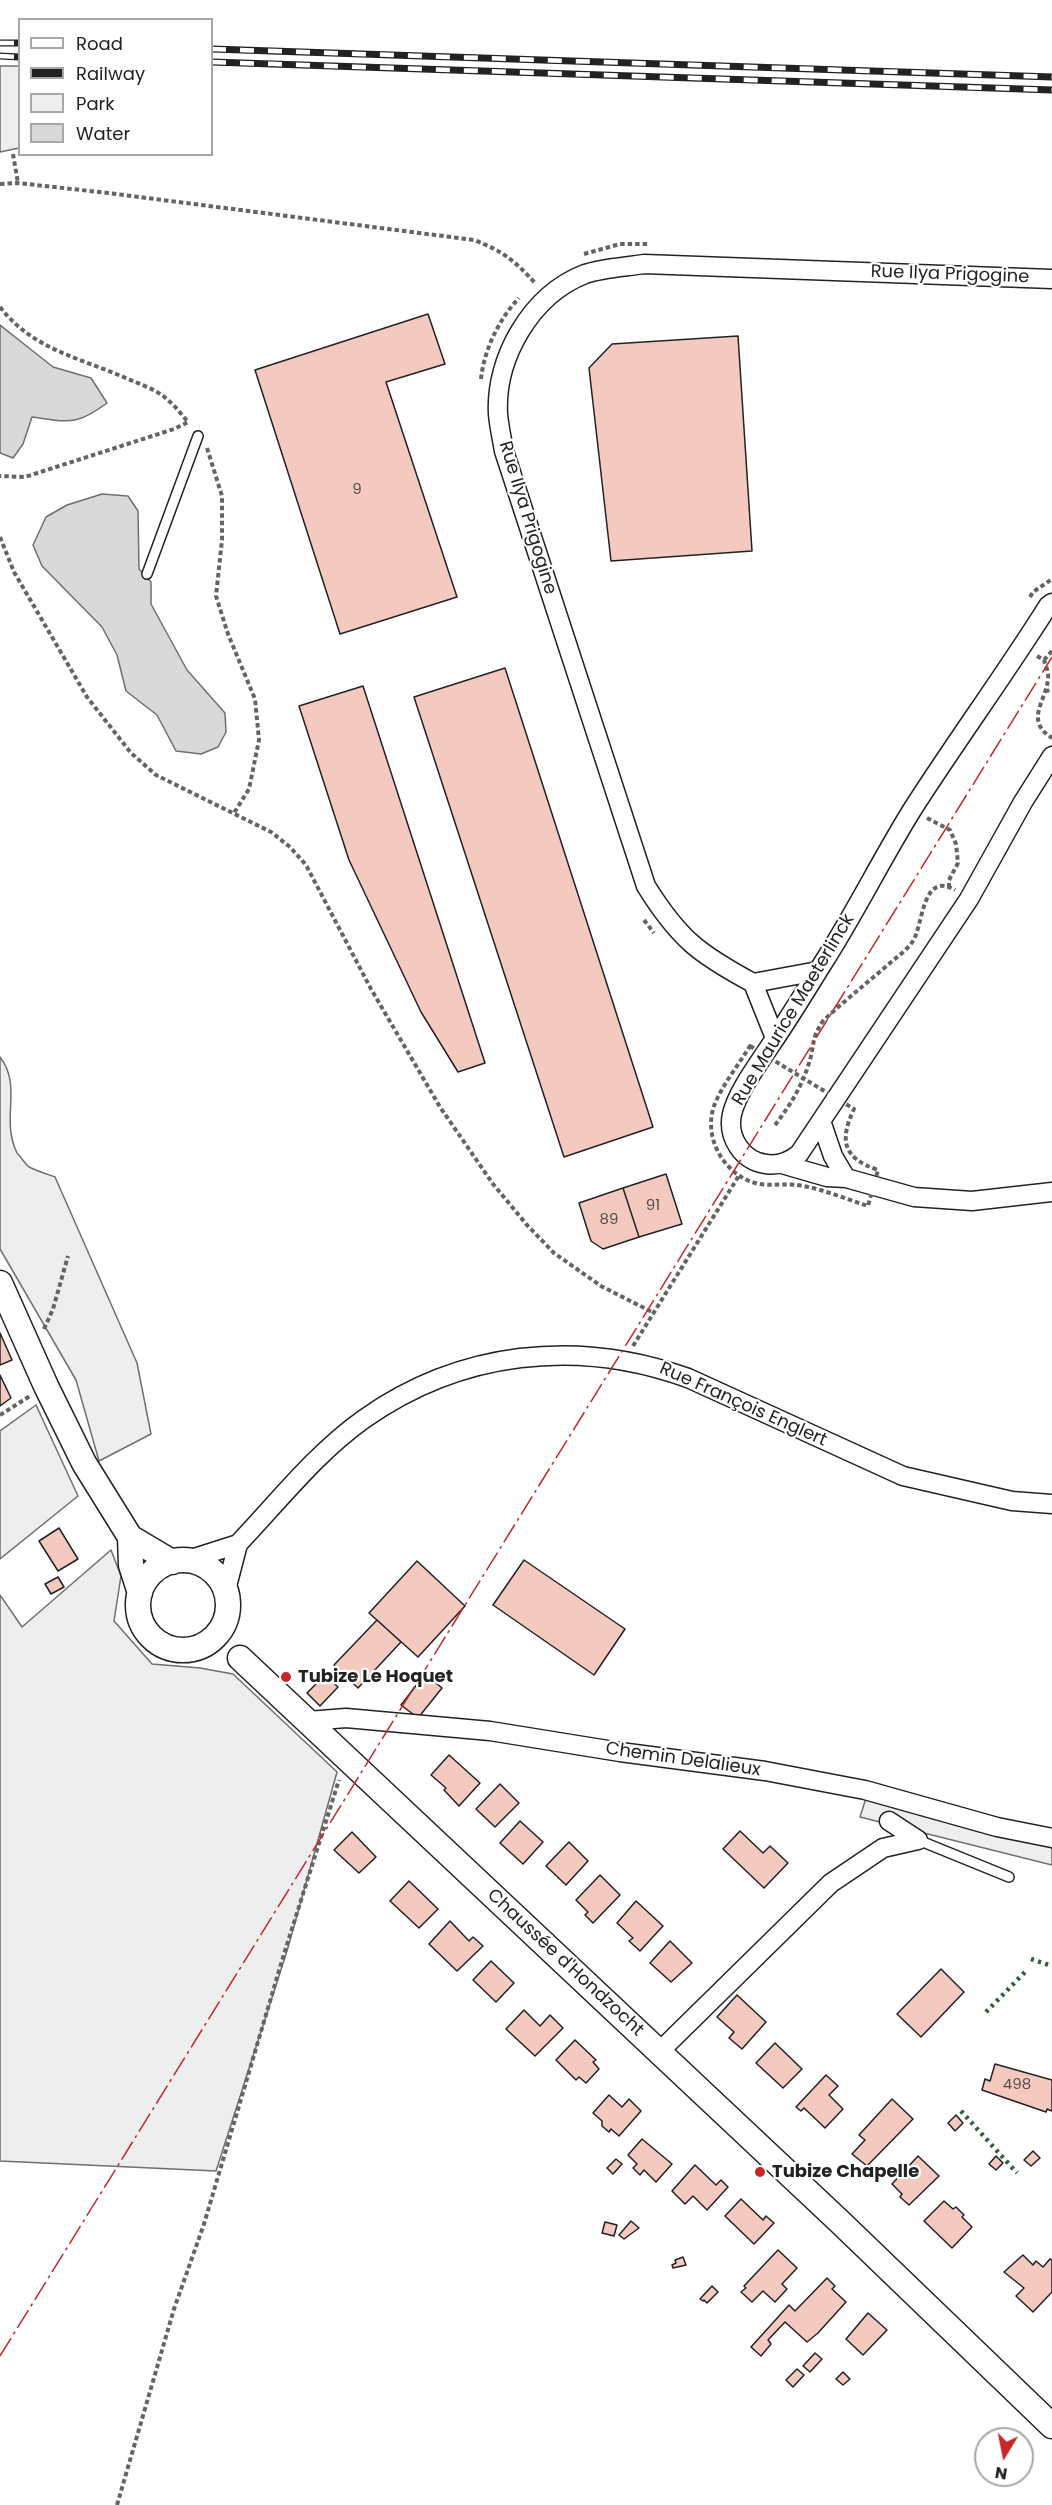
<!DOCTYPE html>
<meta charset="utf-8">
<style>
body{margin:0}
#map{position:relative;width:1052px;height:2505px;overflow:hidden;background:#fff;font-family:Poppins,sans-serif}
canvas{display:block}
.legend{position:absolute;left:18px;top:18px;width:195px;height:138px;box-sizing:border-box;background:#fff;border:2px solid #a7a7a7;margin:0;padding:8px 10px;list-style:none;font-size:18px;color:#222}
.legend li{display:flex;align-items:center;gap:12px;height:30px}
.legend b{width:30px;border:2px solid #a7a7a7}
.north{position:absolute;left:974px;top:2427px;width:60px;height:60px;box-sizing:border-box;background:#fff;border:2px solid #a7a7a7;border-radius:50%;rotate:190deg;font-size:16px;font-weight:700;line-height:24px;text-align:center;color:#222}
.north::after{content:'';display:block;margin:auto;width:21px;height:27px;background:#c62828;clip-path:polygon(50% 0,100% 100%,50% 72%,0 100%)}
</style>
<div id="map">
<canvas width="1052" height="2505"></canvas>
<ul class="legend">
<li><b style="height:8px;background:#fff"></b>Road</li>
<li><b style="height:8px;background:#222"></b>Railway</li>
<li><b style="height:16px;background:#eee"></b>Park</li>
<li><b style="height:16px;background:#d9d9d9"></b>Water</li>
</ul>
<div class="north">N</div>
</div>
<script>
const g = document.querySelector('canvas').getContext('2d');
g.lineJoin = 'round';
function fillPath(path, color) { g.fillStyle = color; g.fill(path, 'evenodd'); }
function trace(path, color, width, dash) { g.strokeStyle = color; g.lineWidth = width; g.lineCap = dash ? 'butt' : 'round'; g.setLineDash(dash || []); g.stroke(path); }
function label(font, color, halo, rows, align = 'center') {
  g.font = font + ' Poppins,sans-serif'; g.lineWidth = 4.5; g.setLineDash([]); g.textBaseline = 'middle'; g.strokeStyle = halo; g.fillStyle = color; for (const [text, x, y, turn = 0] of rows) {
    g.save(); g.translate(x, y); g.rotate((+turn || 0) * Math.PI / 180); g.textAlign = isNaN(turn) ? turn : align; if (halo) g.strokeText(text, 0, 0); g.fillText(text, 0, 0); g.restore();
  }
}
const green = new Path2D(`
 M0 66H20L19 148 0 152Z
 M0 1057C23 1087 0 1118 17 1153 21 1157 25 1164 29 1167 37 1171 47 1174 55 1177L137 1363 151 1434 99 1461 76 1380 0 1249Z
 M36 1405 78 1496 0 1559V1431Z
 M111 1550 121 1576 114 1621 152 1664 200 1668 233 1674 337 1772 287 1951 216 2171 0 2161V1595L22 1627Z
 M866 1798 1052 1844V1865L860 1817Z`);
fillPath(green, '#eee');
trace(green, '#6f6f6f', 1.5);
const water = new Path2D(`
 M0 325 53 367 91 378 107 403C76 426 69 422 32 417L23 444 13 458 0 453Z
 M102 494 128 496 138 511 139 569 151 582V604L187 670 225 713 226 732 218 747 201 754 176 751 157 715 126 691 117 655 102 627 42 566 33 545 46 517 67 505Z`);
fillPath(water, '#d9d9d9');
trace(water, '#6f6f6f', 1.5);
const building = new Path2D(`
 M428 314 445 364 386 382 457 597 340 634 255 370Z
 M738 336 752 551 611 561 589 368 612 344Z
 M505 668 653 1127 564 1157 414 697Z
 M363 686 485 1063 458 1072 421 1012 349 860 299 706Z
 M666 1174 682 1224 639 1237 623 1188Z
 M623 1188 639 1237 603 1249 591 1241 579 1203Z
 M0 1333 12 1360 0 1365Z
 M0 1375 11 1398 0 1406Z
 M59 1528 78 1559 58 1571 39 1541Z
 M524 1560 625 1629 594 1675 493 1605Z
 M417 1561 465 1606 418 1657 369 1613Z
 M58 1577 64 1587 51 1594 45 1584Z
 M377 1620 401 1642 358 1688 334 1665Z
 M425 1674 442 1688 418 1718 401 1705Z
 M325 1675 338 1687 320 1706 307 1693Z
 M449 1755 480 1783 459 1806 444 1790 446 1788 431 1775Z
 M500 1784 519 1803 495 1827 476 1809Z
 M520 1821 543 1842 523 1864 500 1843Z
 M740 1831 763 1853 770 1846 788 1863 764 1888 723 1849Z
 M352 1832 376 1857 359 1873 334 1850Z
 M569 1842 588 1861 566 1885 546 1866Z
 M600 1875 620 1895 593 1923 585 1915 588 1912 576 1900Z
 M409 1881 438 1909 419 1928 390 1901Z
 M636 1901 663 1926 640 1951 629 1941 633 1938 617 1923Z
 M450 1921 469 1941 473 1937 483 1946 457 1971 429 1944Z
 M670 1941 692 1963 671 1982 650 1963Z
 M491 1961 514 1983 496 2002 473 1980Z
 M941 1969 964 1992 921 2037 897 2014Z
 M737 1995 766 2022 742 2049 729 2038 734 2032 717 2017Z
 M524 2010 540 2026 550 2015 563 2028 535 2056 506 2029Z
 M575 2040 596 2060 593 2062 599 2069 586 2083 579 2077 576 2080 556 2060Z
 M775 2043 802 2069 783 2088 756 2063Z
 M995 2064 1052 2080V2111L1047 2109 1046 2112 982 2090 985 2079 990 2081Z
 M826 2075 838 2086 829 2095 843 2109 825 2128 804 2108 801 2111 796 2107Z
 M609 2095 622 2107 629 2099 641 2111 619 2136 611 2129 609 2132 602 2126V2121L593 2113Z
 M892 2099 913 2119 867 2166 852 2154 865 2140 859 2135Z
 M956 2115 963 2123 955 2131 948 2123Z
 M642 2139 672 2164 656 2182 644 2170 640 2175 633 2168 637 2164 628 2155Z
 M1033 2151 1040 2158 1031 2166 1024 2160Z
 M918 2156 939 2176 909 2205 900 2197 902 2194 892 2184Z
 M996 2156 1003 2163 996 2170 989 2164Z
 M616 2159 622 2164 613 2174 607 2168Z
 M695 2165 716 2185 721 2180 728 2187 707 2210 693 2196 685 2204 672 2191Z
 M741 2199 763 2220 766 2216 774 2223 754 2244 725 2216Z
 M944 2201 953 2209 956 2207 964 2215 962 2217 972 2227 952 2248 924 2221Z
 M631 2221 639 2228 624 2239 619 2235Z
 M605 2222 617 2225 614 2236 602 2233Z
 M778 2250 797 2268 782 2284 787 2289 775 2302 763 2291 752 2302 741 2292 746 2288 744 2286Z
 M1023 2255 1033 2265 1036 2261 1043 2267 1050 2259 1052 2260V2292L1033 2312 1016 2296 1024 2288 1004 2272Z
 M683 2257 686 2265 673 2268 672 2265 676 2263 675 2260Z
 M827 2278 835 2286 832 2289 846 2302 818 2333 807 2342 785 2322 768 2340 771 2344 761 2356 751 2347 789 2305 795 2311Z
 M712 2286 718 2292 707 2303 704 2300 703 2301 700 2299Z
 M868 2313 887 2330 863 2355 846 2339Z
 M815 2353 822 2359 810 2372 803 2366Z
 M797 2369 804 2375 793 2387 786 2380Z
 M843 2372 850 2379 843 2385 836 2379Z`);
fillPath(building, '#f3c9c0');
trace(building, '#222', 1.5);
const lane = new Path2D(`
 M147 574 198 436
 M918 1840 1009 1877`);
const street = new Path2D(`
 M1052 603 1048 606C1004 676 956 741 912 810 881 860 855 913 823 963 806 990 790 1017 772 1043 759 1063 737 1092 732 1114 727 1137 742 1161 766 1164 779 1166 789 1162 799 1154L969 899 1023 802 1052 756
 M753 983C699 954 679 939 646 886L504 451C502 439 499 426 498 414 495 358 531 295 585 274 603 268 625 267 644 264L1052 279
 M775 1038 753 983 818 971
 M782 1164 827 1177 846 1178 833 1156 821 1121
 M846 1178 914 1197 972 1201 1052 1192
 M238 1544C278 1502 316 1453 364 1419 460 1351 577 1338 688 1378L903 1476 1012 1501 1052 1504
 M188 1560 238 1544 226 1590
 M308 1721 346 1718 490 1731 620 1752 765 1771 865 1790 997 1827 1052 1838
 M889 1821 918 1840
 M659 2052 831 1883 883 1848 918 1840`);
const secondary = new Path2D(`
 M0 1283 46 1386 84 1463 130 1537 172 1562
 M130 1537 131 1565 140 1593
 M138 1605a45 45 0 1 1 90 0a45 45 0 1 1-90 0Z
 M240 1658 839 2221 1052 2426`);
trace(lane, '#222', 12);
trace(street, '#222', 21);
trace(secondary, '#222', 27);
trace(new Path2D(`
 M13 154 18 183
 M0 184 18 183 108 193 474 240C503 251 515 261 536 284
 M584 254 620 244H648
 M0 307C33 350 81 358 128 379 142 385 158 390 169 401 176 407 182 415 188 422L174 429 25 477 0 476
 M481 379C484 350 499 319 519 298
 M207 448 222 496V540L216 596 228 634 255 699 259 740 249 789 234 813
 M0 537 14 572 87 697 131 753 156 775 271 832 290 847 306 865 371 989 440 1107 493 1184 527 1225 554 1253 601 1286 654 1313
 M1030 597 1033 592 1052 579
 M1037 656 1044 660C1046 666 1049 673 1048 679 1046 702 1024 720 1052 738
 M1044 660 1052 651
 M1045 691 1052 690
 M927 818 950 830 956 844 958 863 949 880V887
 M644 920 654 933
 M750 1046 854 1109C839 1141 843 1158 878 1170L868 1206C845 1199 821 1188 797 1185 783 1183 769 1187 755 1183 724 1174 703 1138 714 1106 722 1085 738 1066 750 1046Z
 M775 1125C789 1107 801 1088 808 1066 815 1047 810 1040 823 1021 844 1001 867 983 890 963 898 956 907 950 913 941 923 926 922 870 955 890
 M44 1329 53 1309 68 1256
 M633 1346 740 1174
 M0 1415 30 1396
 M117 2505 174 2309 204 2224 284 1954 339 1780`), '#646464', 4, [4.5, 3]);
trace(lane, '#fff', 9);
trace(street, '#fff', 18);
trace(secondary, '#fff', 24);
const rail = new Path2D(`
 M0 43H20
 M212 49 1052 77
 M0 56 20 57
 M212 62 1052 90`);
trace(rail, '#222', 7);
trace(rail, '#fff', 4.5, [14]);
trace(new Path2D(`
 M1031 1959 1052 1966
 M986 2012 1027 1970
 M961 2111 1017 2173`), '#2f5e38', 4.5, [3, 4.5]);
trace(new Path2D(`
 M0 2356 1052 657`), '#c62828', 1.5, [21, 4.5, 3, 4.5]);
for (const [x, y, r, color] of [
 [286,1677,6,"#c62828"],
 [760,2172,6,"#c62828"]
]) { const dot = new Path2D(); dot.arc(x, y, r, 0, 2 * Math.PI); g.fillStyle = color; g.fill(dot); trace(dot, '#fff', 2); }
label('15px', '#564c4a', null, [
 ["9",357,490],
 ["91",653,1206],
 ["89",609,1220],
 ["498",1017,2085]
]);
label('18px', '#222', '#fff', [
 ["Rue Ilya Prigogine",950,275,2],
 ["Rue Ilya Prigogine",527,518,73],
 ["Rue Maurice Maeterlinck",794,1010,-59],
 ["Rue François Englert",743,1405,24],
 ["Chemin Delalieux",683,1760,8],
 ["Chaussée d'Hondzocht",565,1963,43]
]);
label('bold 18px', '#222', '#fff', [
 ["Tubize Le Hoquet",298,1677],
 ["Tubize Chapelle",772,2172]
], 'left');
</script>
